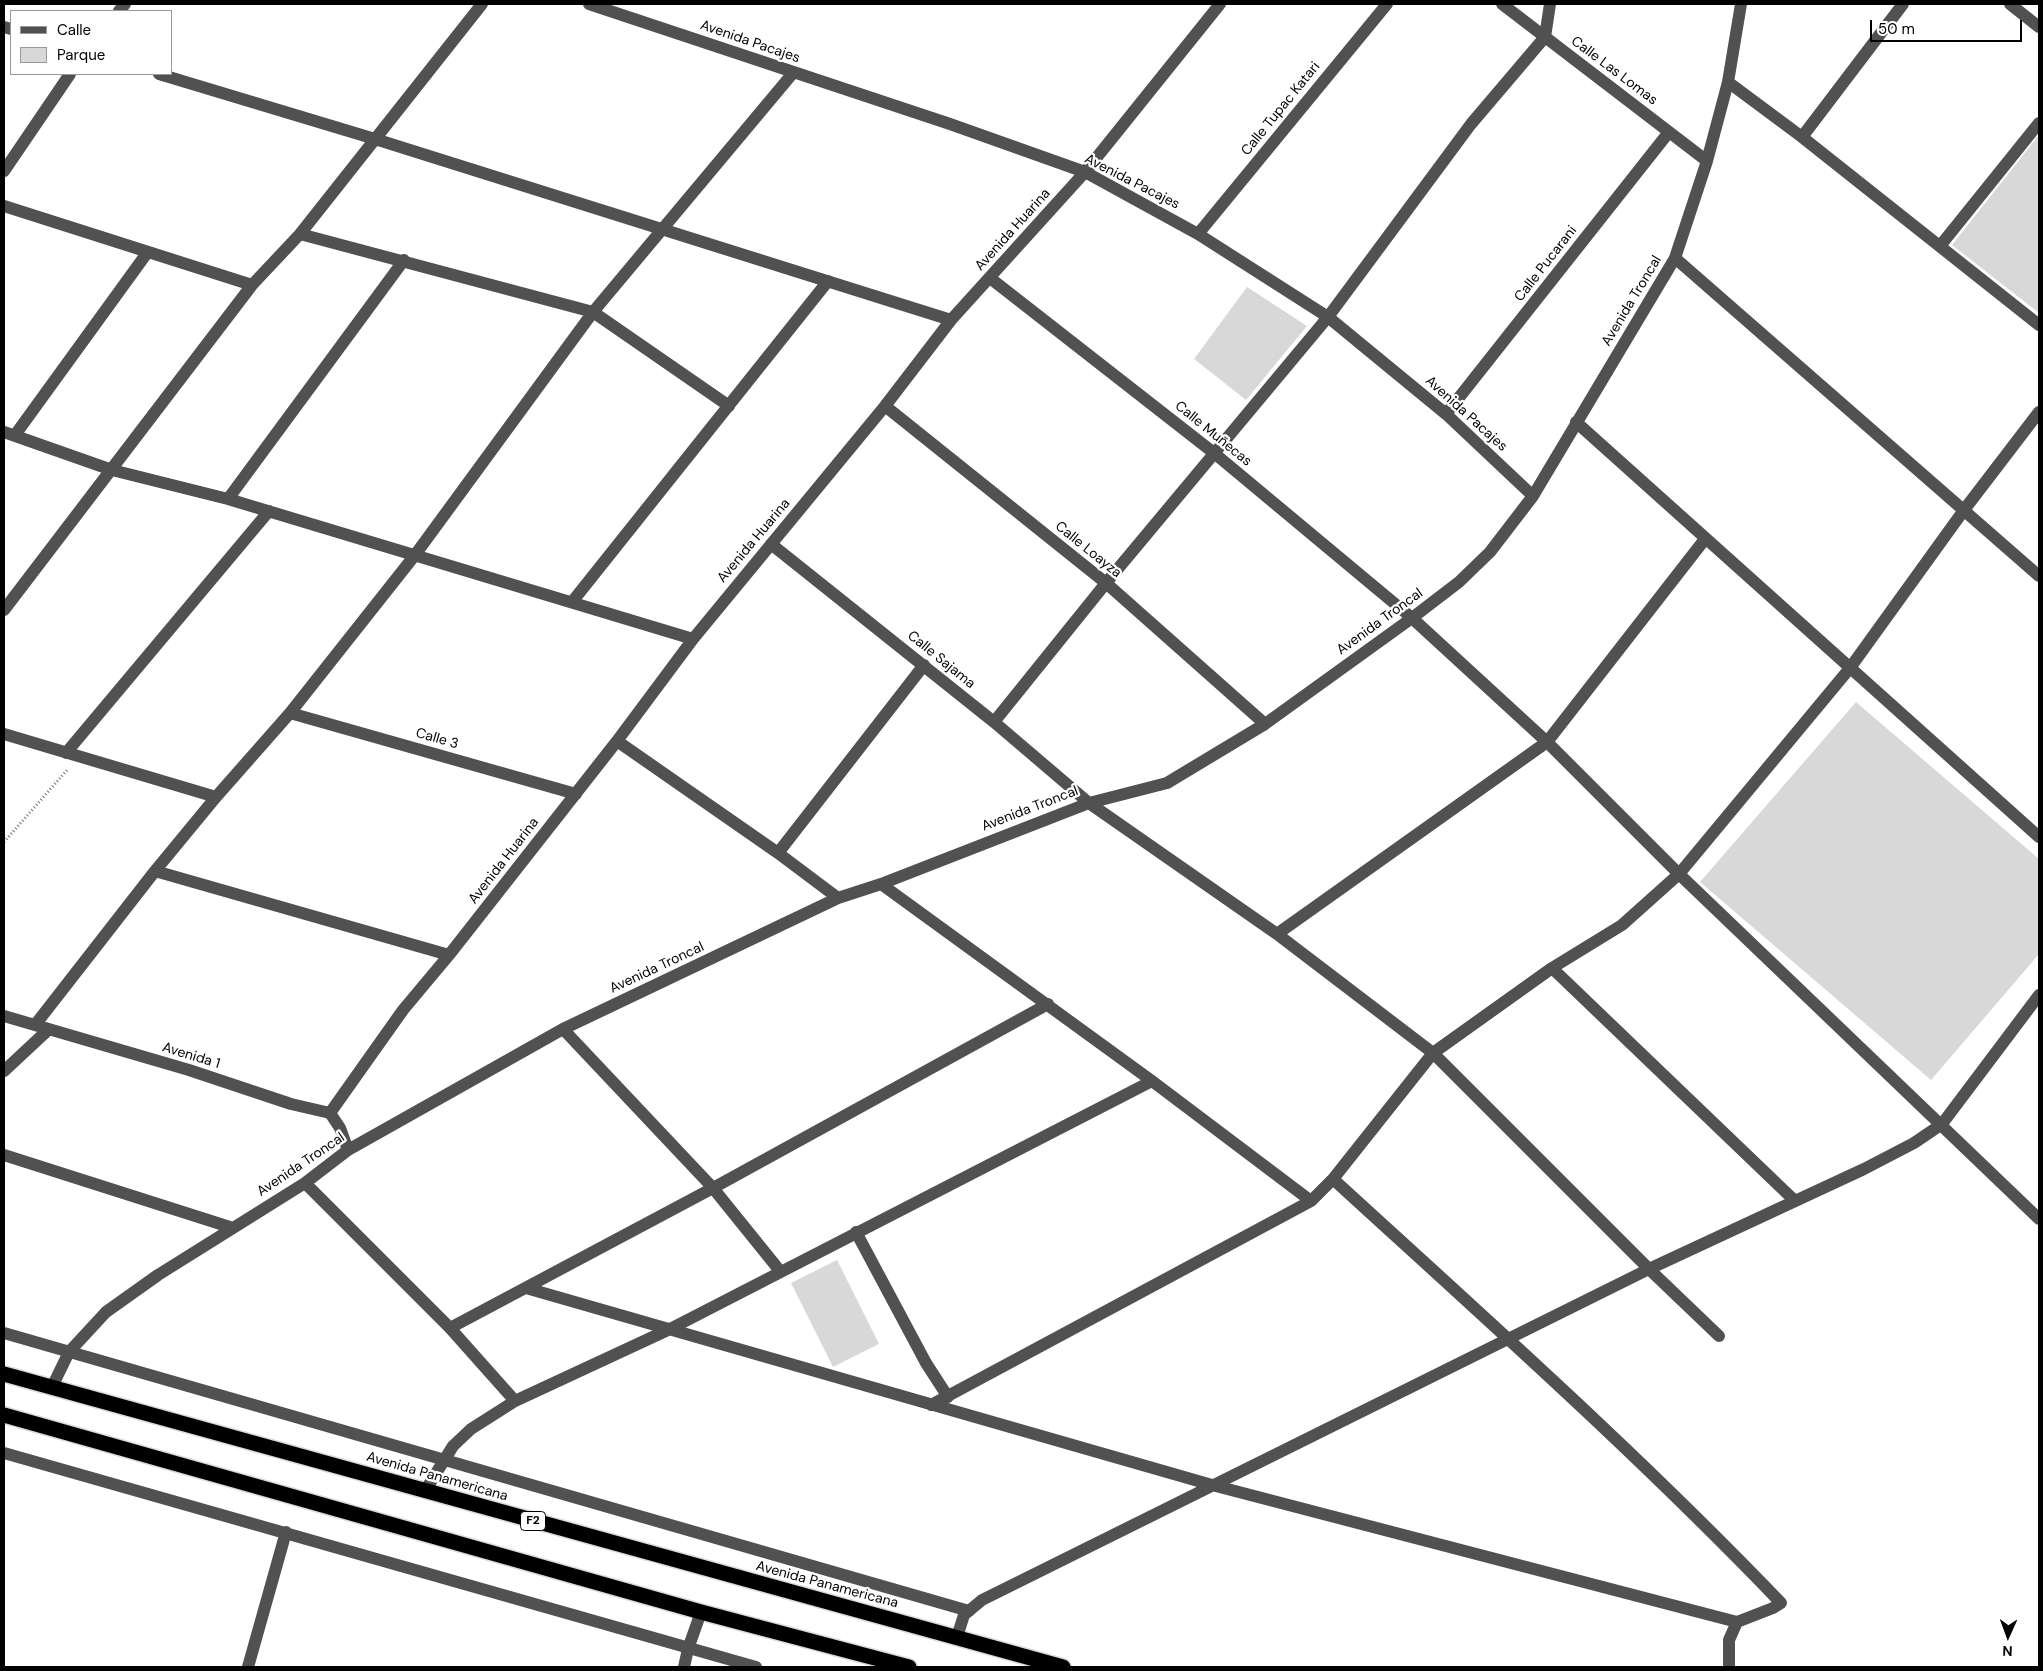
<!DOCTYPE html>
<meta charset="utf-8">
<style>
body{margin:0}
#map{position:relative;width:2043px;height:1671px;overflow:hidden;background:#fff;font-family:"DM Sans",sans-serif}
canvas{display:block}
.frame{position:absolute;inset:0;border:5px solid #000;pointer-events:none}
.legend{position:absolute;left:10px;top:10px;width:162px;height:65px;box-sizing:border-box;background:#fff;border:1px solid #999;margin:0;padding:6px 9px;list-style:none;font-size:15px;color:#000}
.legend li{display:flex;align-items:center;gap:10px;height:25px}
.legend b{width:25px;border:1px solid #999}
.north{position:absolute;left:1983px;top:1611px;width:50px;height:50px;-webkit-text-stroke:4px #fff;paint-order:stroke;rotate:182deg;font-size:14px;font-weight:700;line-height:20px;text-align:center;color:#000}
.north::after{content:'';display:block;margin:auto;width:18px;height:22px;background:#000;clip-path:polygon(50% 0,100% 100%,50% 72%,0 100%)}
.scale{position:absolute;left:1870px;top:20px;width:152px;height:22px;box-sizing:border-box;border:2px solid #000;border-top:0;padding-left:6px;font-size:15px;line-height:18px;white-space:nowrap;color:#000;-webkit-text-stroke:4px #fff;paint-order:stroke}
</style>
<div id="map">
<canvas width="2043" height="1671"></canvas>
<div class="frame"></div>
<ul class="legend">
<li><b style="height:6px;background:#515151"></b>Calle</li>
<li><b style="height:14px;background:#d8d8d8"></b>Parque</li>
</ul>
<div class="north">N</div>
<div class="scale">50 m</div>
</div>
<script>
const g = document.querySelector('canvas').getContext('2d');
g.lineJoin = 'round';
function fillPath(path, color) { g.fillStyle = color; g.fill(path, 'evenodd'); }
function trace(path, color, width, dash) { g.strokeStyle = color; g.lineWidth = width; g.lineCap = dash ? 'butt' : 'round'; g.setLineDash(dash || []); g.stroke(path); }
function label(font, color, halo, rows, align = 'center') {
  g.font = font + ' "DM Sans",sans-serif'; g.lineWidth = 4.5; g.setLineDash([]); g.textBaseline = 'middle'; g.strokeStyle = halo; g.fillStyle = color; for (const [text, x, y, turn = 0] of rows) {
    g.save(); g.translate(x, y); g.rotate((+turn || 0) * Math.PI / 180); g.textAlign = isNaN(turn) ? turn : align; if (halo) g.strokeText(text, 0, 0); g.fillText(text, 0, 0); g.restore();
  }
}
fillPath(new Path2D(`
 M2039 135V313L1952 245Z
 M1247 287 1307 326 1246 400 1194 359Z
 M1856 702 2039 859V954L1931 1080 1700 882Z
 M837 1260 879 1344 833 1367 791 1283Z`), '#d8d8d8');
const highway = new Path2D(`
 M4 1374 1063 1667
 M4 1415 701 1612 909 1667`);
trace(highway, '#dbdbdb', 18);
trace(new Path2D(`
 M4 842 68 769`), '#737373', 3, [1, 2.5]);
trace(new Path2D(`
 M589 4 950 124 1085 172 1198 234 1328 317 1446 414 1533 496
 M1502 4 1707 161
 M2010 4 2039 27
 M119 11 125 4
 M4 27 11 29
 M159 74 375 139 951 320
 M1728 82 1802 137 2039 325
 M1802 137 1903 4
 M4 171 70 74
 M4 206 252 285
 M300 234 593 312 729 406
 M1198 234 1387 4
 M1940 246 2039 123
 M1675 258 2039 576
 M990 278 1214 453 1412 618 1547 742 1679 874 2039 1219
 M885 406 1106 583 1265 724
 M1446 414 1669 132
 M1576 422 2039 837
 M4 432 112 470 228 499 693 639
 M15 435 147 253
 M228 499 404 260
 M771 544 994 722 1089 803 1277 934 1433 1053 1649 1269 1719 1336
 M572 602 828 281
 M4 610 252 285 300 234 482 4
 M290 713 576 794
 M994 722 1106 583 1328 317 1471 124 1545 37 1550 4
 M4 734 216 797
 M617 741 778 853 838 898
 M66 753 269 511
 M778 853 924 665
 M155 871 449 955
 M881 884 1152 1081 1311 1201
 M1277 934 1547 742 1705 539
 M1552 968 1795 1201
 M4 1016 189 1070 291 1104 330 1113 340 1128 348 1150
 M35 1025 155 871 216 797 290 713 415 555 593 312 793 73
 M563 1029 713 1188 780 1271
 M4 1071 49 1029
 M330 1113 403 1010 449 955 617 741 693 639 885 406 951 320 1085 172 1220 4
 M4 1155 233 1228
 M1333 1179C1485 1318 1639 1455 1781 1603L1773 1608 1737 1622 1729 1640V1667
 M305 1183 450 1328 515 1401
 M856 1232 926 1363 948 1397
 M526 1288 1212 1485 1737 1622
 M450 1328 713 1188 1048 1004
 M4 1333 969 1611
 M52 1387 69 1352 106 1312 158 1275 305 1183 348 1150 563 1029 838 898 881 884 1089 803 1167 783 1265 724 1412 618 1459 582 1490 552 1533 496 1675 258 1707 161 1728 82 1741 4
 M931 1405 1311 1201 1333 1179 1433 1053 1552 968 1622 925 1679 874 1850 668 1964 510 2039 412
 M4 1453 756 1667
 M425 1491 453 1446 471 1429 515 1401 670 1329 1152 1081
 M957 1637 964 1615 982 1600 1649 1269 1864 1169 1914 1143 1942 1124 2039 995
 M248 1667 286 1532
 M684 1667 688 1649 701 1612`), '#515151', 12);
trace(highway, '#000', 15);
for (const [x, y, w] of [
 [533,1521,25]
]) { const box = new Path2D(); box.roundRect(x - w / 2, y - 9.5, w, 19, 4); g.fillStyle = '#fff'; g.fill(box); trace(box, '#000', 1); }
label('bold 12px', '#000', null, [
 ["F2",533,1521]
]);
label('14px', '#000', '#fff', [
 ["Avenida Pacajes",750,42,19],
 ["Calle Las Lomas",1614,71,37],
 ["Calle Tupac Katari",1281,109,-51],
 ["Avenida Pacajes",1132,182,27],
 ["Avenida Huarina",1013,230,-48],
 ["Calle Pucarani",1546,264,-52],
 ["Avenida Troncal",1632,301,-59],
 ["Avenida Pacajes",1466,414,42],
 ["Calle Muñecas",1213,434,39],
 ["Avenida Huarina",754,541,-50],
 ["Calle Loayza",1088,550,39],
 ["Avenida Troncal",1380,622,-36],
 ["Calle Sajama",941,660,39],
 ["Calle 3",437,739,16],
 ["Avenida Troncal",1030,809,-21],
 ["Avenida Huarina",504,861,-52],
 ["Avenida Troncal",657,968,-25],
 ["Avenida 1",191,1056,17],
 ["Avenida Troncal",301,1165,-34],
 ["Avenida Panamericana",437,1477,16],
 ["Avenida Panamericana",827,1585,15]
]);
</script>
